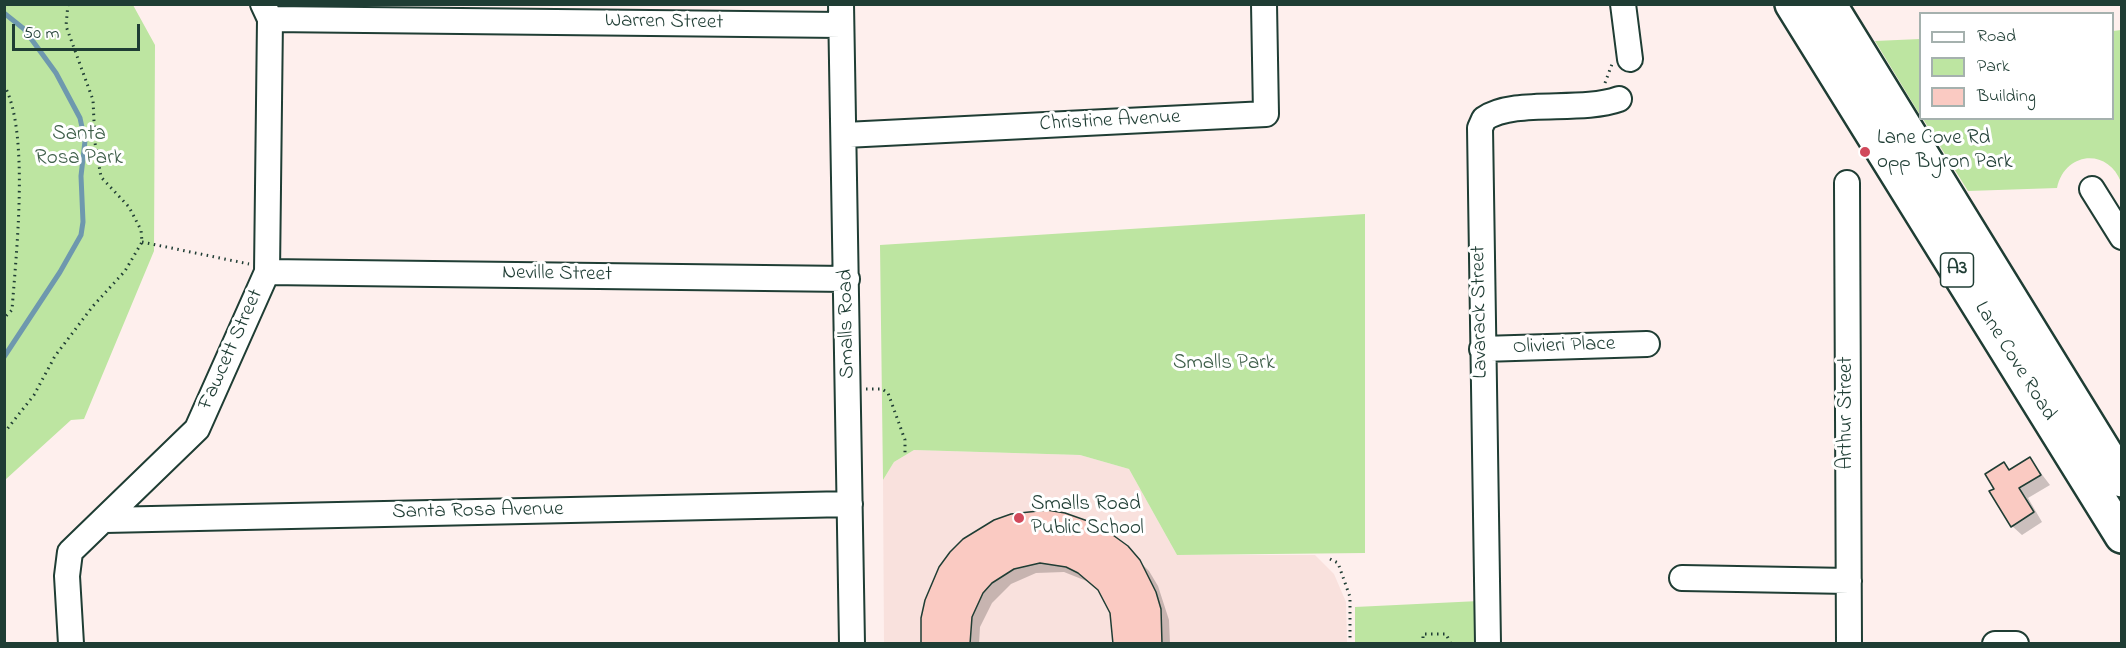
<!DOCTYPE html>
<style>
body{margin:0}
#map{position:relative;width:2126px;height:648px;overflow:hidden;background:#feefed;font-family:"Indie Flower",sans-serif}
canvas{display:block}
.frame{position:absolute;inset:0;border:6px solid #1f3d34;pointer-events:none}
.legend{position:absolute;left:1919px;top:12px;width:195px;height:108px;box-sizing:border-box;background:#fff;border:2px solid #a5b1ae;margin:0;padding:8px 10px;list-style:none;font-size:18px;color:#1f3d34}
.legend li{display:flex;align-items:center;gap:12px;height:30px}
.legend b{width:30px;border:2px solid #a5b1ae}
.scale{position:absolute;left:12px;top:24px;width:128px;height:27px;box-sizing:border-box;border:3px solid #1f3d34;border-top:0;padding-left:8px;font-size:18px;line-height:21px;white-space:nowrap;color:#1f3d34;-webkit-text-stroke:4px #fff;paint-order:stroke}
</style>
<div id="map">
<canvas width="2126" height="648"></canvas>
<div class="frame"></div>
<ul class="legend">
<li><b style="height:8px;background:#fff"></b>Road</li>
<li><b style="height:16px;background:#bde5a1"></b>Park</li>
<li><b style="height:16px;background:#facac2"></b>Building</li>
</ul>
<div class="scale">50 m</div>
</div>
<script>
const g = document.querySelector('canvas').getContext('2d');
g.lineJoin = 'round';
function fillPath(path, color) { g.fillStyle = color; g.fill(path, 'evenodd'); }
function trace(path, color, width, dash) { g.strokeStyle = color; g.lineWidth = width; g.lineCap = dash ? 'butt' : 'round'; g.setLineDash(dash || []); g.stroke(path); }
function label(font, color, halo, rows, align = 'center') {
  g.font = font + ' "Indie Flower",sans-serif'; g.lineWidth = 6; g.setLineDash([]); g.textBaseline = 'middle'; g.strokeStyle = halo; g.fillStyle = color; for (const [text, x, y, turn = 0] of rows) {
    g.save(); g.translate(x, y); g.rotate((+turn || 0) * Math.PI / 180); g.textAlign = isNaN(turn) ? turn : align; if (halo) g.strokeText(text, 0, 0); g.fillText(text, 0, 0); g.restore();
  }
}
fillPath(new Path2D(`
 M914 450 1080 455 1129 469 1177 555H1315L1334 574 1346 602 1347 643H884L883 480 894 462Z`), '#f9e1dd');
fillPath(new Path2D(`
 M5 4 133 5 155 45 154 251 84 419 71 420 5 480Z
 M2121 30V182C2108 148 2065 151 2057 188L1968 191 1923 119 2112 118 2113 31Z
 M1920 39V115L1875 41Z
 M1365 214V553L1177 555 1129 469 1080 455 914 450 894 462 883 480 880 245Z
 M1479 601V643L1355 644V607Z`), '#bde5a1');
fillPath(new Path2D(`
 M2030 459 2050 485 2028 498 2042 522 2022 535 2012 526 1996 489 2004 464 2011 471Z
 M1113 535 1149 571 1158 586 1169 620 1170 644H1114L1115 626 1101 592 1089 582 1064 572 1036 573 1011 584 992 603 980 627 979 644H923L922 618 932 583 940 567Z`), '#0003');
trace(new Path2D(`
 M4 13 24 29 56 73 80 118 85 141 81 176 83 222 81 235 60 272 4 357`), '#6e98ae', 5);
const building = new Path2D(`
 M2030 457 2041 475 2019 488 2034 512 2011 527 1989 491 1994 489 1985 474 2004 462 2009 470Z
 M1047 510 1065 513 1099 525 1128 546 1140 560 1156 592 1161 609 1162 644H1113L1110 613 1098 590 1078 573 1066 567 1040 563 1014 569 992 583 983 593 972 617 970 644H921V618L925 600 939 567 950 552 963 539 994 520 1011 514Z`);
fillPath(building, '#facac2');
trace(building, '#1f3d34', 1.5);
const minor = new Path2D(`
 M841 4 852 644
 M1623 4 1630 59
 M270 19 841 25
 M845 135 1266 114 1264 4
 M1847 183 1849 644
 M2092 189 2122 237
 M267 272 847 279
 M1482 349 1647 344
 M105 520 850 504
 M1682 578 1849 581
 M71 644 67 576 70 552 197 429 267 272 270 19 263 4
 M1488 644 1480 128 1484 119C1514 98 1580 113 1619 99
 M1995 644H2016`);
const highway = new Path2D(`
 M1792 4 2122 536
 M1829 4 2122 480`);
trace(minor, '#1f3d34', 28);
trace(highway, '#1f3d34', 38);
trace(new Path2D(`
 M1605 83 1612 64
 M4 85C30 131 16 255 12 310L4 318
 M142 242 249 264
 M866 389H882L888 393 905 440V454
 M4 433 34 395 55 356 93 306 125 271 142 242 141 230 129 207 101 177 95 143 93 100 66 26 68 4
 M1330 559 1338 563 1350 597V644
 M1423 644V634H1446L1451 644`), '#1f3d34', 3, [1.5, 4.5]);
trace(minor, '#fff', 24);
trace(highway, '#fff', 33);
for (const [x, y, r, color] of [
 [1865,152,6,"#d1495b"],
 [1019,518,6,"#d1495b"]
]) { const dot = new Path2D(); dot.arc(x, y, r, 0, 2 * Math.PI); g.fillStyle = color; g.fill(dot); trace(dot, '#fff', 2); }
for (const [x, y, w] of [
 [1957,270,33]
]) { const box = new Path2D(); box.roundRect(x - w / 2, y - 17, w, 34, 4.5); g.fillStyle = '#fff'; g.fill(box); trace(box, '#1f3d34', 1.5); }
label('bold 20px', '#1f3d34', null, [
 ["A3",1957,270]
]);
label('21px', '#1f3d34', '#fff', [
 ["Warren Street",664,23,1],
 ["Christine Avenue",1110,122,-3],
 ["Neville Street",557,275,1],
 ["Lavarack Street",1481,312,-91],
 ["Smalls Road",848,324,-91],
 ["Olivieri Place",1564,347,-2],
 ["Fawcett Street",232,350,-66],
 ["Lane Cove Road",2014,362,58],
 ["Arthur Street",1848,413,-90],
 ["Santa Rosa Avenue",478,512,-1]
]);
label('21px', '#3f5f4a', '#fff', [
 ["Santa",79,136],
 ["Rosa Park",79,160],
 ["Smalls Park",1224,365]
]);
label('21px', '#1f3d34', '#fff', [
 ["Lane Cove Rd",1877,140],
 ["opp Byron Park",1877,164],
 ["Smalls Road",1031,506],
 ["Public School",1031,530]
], 'left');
</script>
